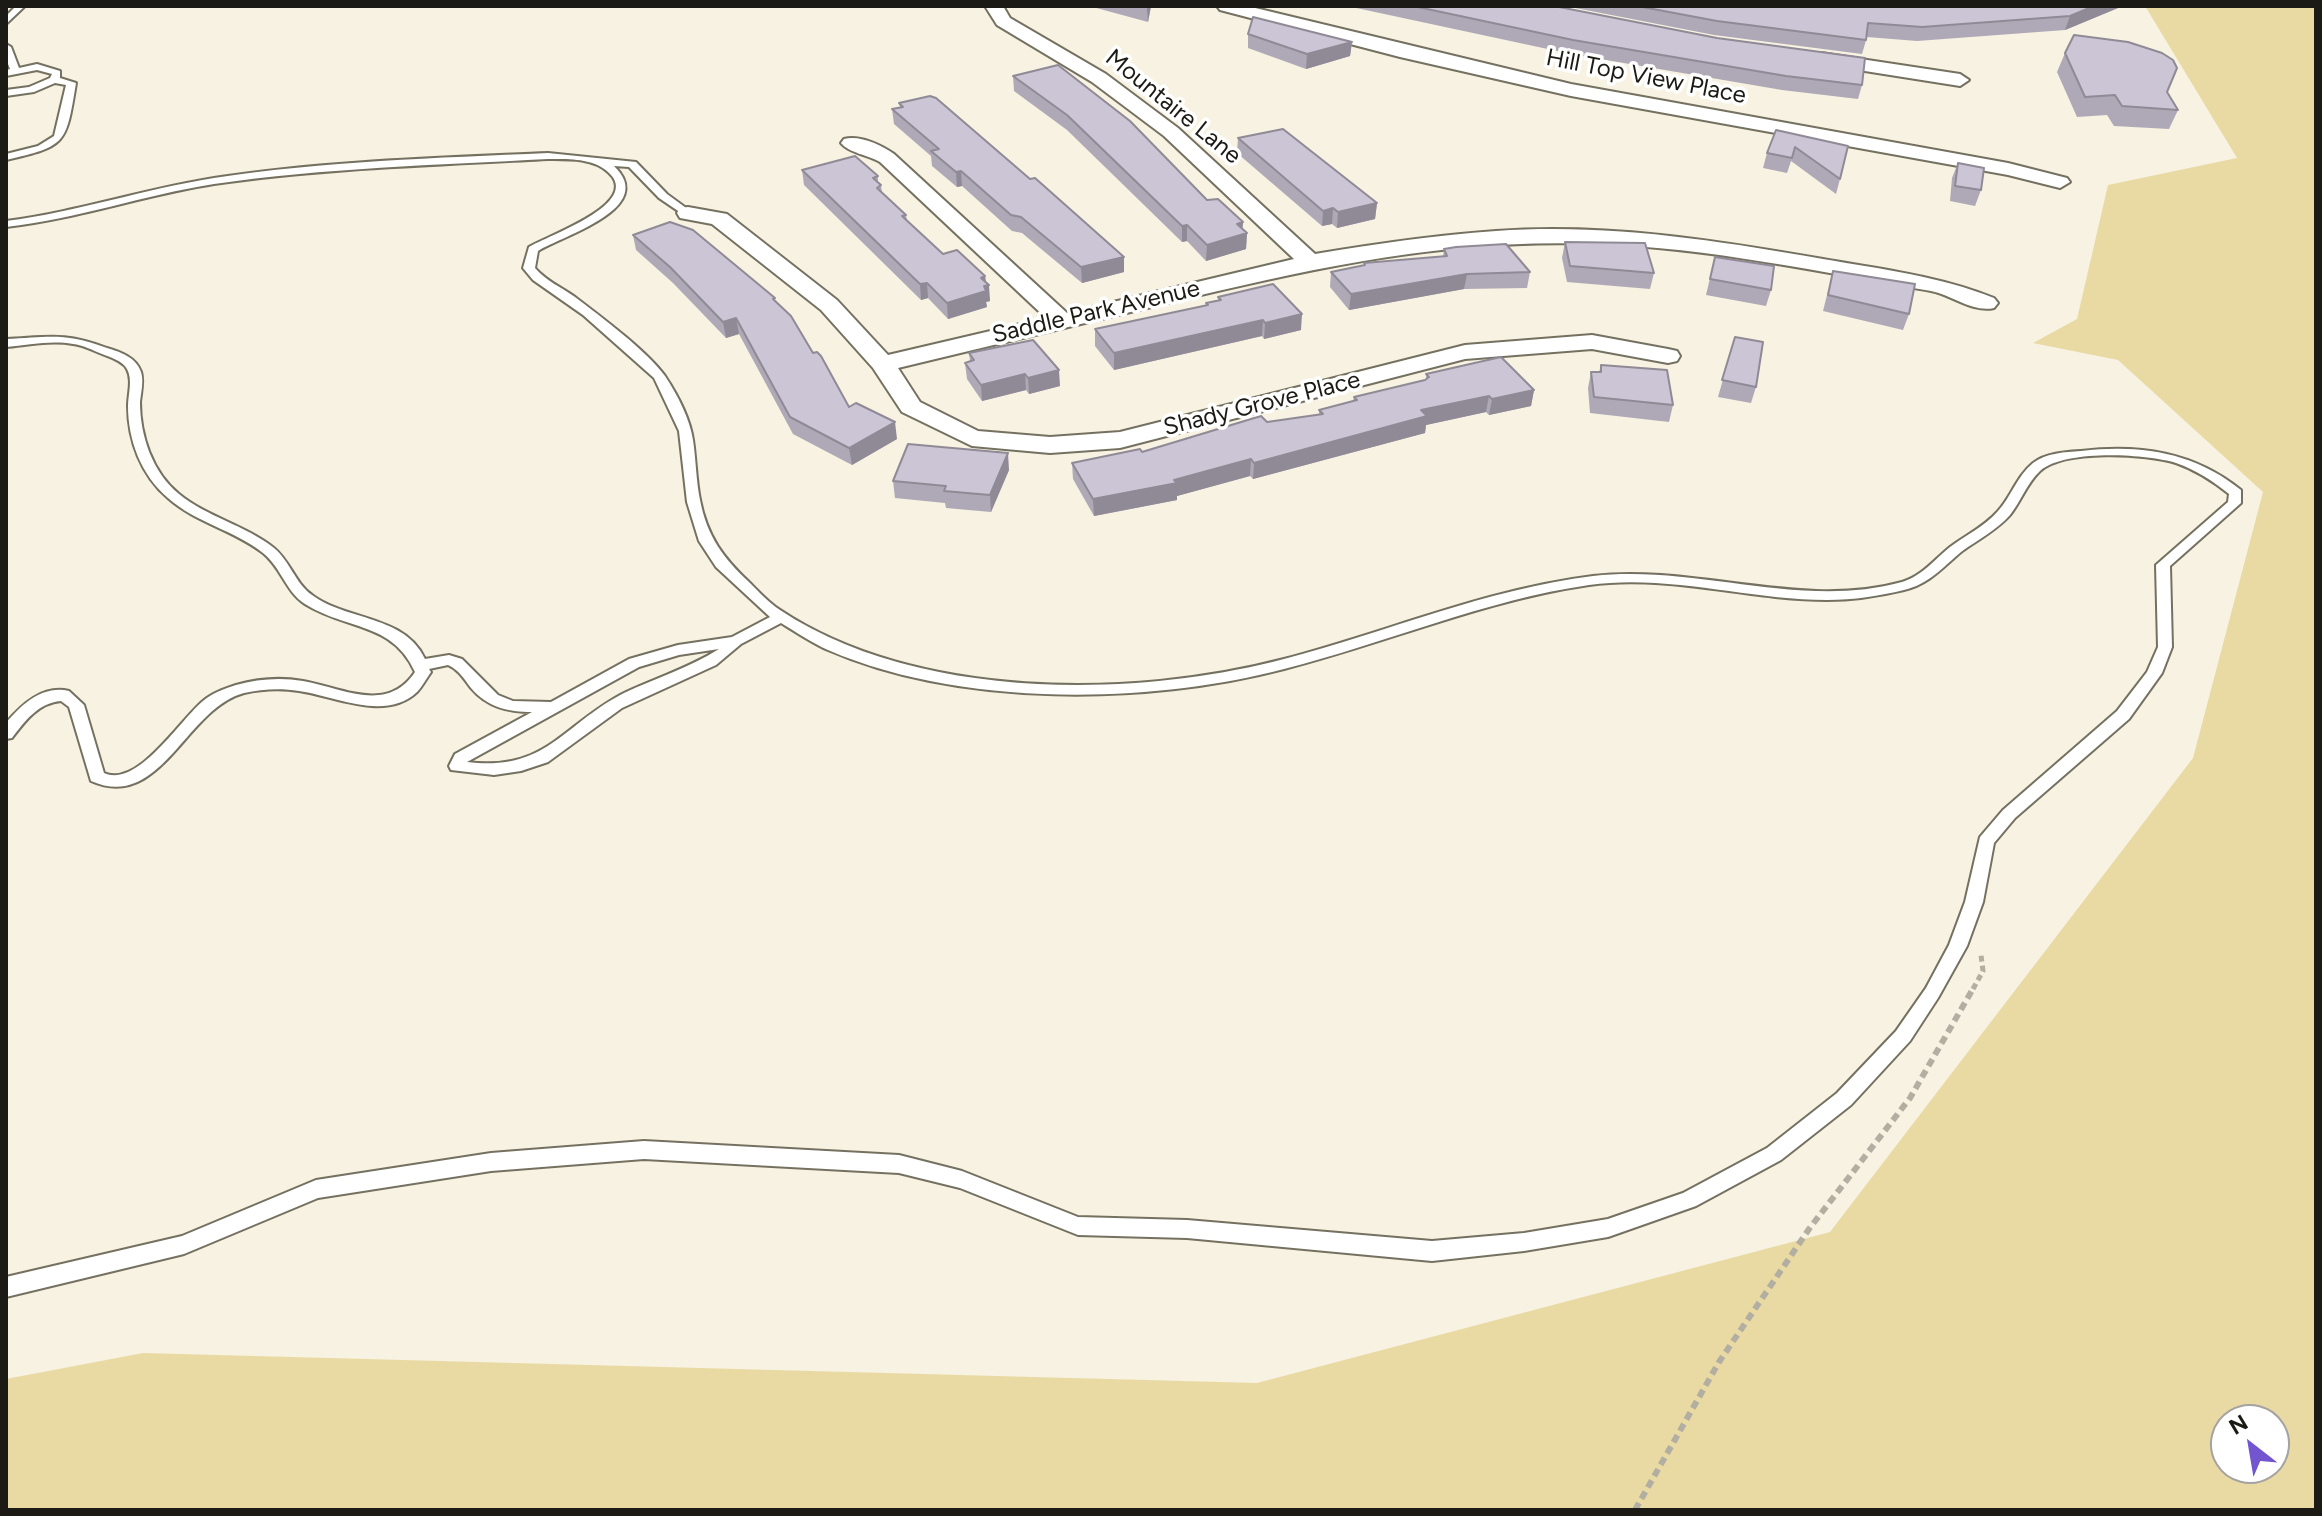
<!DOCTYPE html>
<style>
body{margin:0}
#map{position:relative;width:2322px;height:1516px;overflow:hidden;background:#f7f2e1;font-family:Figtree,sans-serif}
canvas{display:block}
.frame{position:absolute;inset:0;border:8px solid #1c1a14;pointer-events:none}
.north{position:absolute;left:2210px;top:1404px;width:80px;height:80px;box-sizing:border-box;background:#fff;border:2px solid #a4a3a1;border-radius:50%;rotate:329deg;font-size:22px;font-weight:700;line-height:32px;text-align:center;color:#1c1a14}
.north::after{content:'';display:block;margin:auto;width:28px;height:36px;background:#7355cf;clip-path:polygon(50% 0,100% 100%,50% 72%,0 100%)}
</style>
<div id="map">
<canvas width="2322" height="1516"></canvas>
<div class="frame"></div>
<div class="north">N</div>
</div>
<script>
const g = document.querySelector('canvas').getContext('2d');
g.lineJoin = 'round';
function fillPath(path, color) { g.fillStyle = color; g.fill(path, 'evenodd'); }
function trace(path, color, width, dash) { g.strokeStyle = color; g.lineWidth = width; g.lineCap = dash ? 'butt' : 'round'; g.setLineDash(dash || []); g.stroke(path); }
function label(font, color, halo, rows, align = 'center') {
  g.font = font + ' Figtree,sans-serif'; g.lineWidth = 7; g.setLineDash([]); g.textBaseline = 'middle'; g.strokeStyle = halo; g.fillStyle = color; for (const [text, x, y, turn = 0] of rows) {
    g.save(); g.translate(x, y); g.rotate((+turn || 0) * Math.PI / 180); g.textAlign = isNaN(turn) ? turn : align; if (halo) g.strokeText(text, 0, 0); g.fillText(text, 0, 0); g.restore();
  }
}
fillPath(new Path2D(`
 M2145 6H2316V1510H6V1379L143 1353 1257 1383 1830 1232 2193 758 2263 492 2118 360 2033 343 2077 319 2108 185 2237 158ZM2226 1420H2274V1468H2226Z`), '#e9daa4');
const service = new Path2D(`
 M16 6H25L6 24V16Z
 M6 44 11 47 19 68 37 64 60 71V78L76 83C66 144 67 146 6 160V154L38 146 54 136 66 85 55 83 34 92 6 96V90L29 87 50 78 52 74 37 70 6 76V70L10 69 6 59Z
 M548 153 636 162 667 194 693 213 684 215 659 198 629 167 614 166C658 208 564 235 538 251L535 268C546 281 561 287 575 297 600 316 647 351 665 376 677 394 690 419 693 440 696 460 696 480 700 500 707 536 723 558 750 583 759 592 769 603 780 610 915 700 1132 699 1284 659 1387 632 1487 589 1593 576 1696 564 1801 610 1902 582 1922 576 1934 560 1950 547 1966 535 1984 527 1998 511 2011 497 2017 476 2033 463 2046 453 2065 452 2081 451 2140 444 2194 452 2241 490V503L2170 566 2172 647 2162 673 2129 719 2015 818 1994 843 1983 902 1967 946 1938 998 1910 1041 1851 1105 1781 1160 1696 1206 1608 1237 1524 1251 1432 1261 1187 1238 1078 1235 960 1188 899 1173 644 1159 491 1171 318 1198 184 1254 6 1297V1277L182 1236 316 1180 491 1153 644 1141 899 1155 962 1171 1078 1217 1187 1220 1432 1241 1524 1233 1608 1219 1683 1193 1767 1148 1837 1093 1896 1031 1926 988 1949 945 1965 902 1980 837 2003 810 2117 711 2147 672 2158 647 2156 565 2228 502 2229 494C2213 481 2196 470 2176 463 2146 454 2065 449 2040 471 2027 483 2021 501 2010 515 1996 531 1977 540 1961 552 1942 568 1929 584 1904 590 1879 596 1854 600 1827 600 1747 600 1670 574 1589 585 1485 600 1386 643 1284 669 1147 705 959 707 828 650 812 643 796 632 781 623L741 644 716 665 622 708 548 762 521 771 494 775 451 770 449 766 455 754 532 712C508 712 487 707 471 688 464 679 459 670 448 665L429 669 431 672C426 679 422 687 417 692 385 722 335 696 299 691 281 688 262 689 244 693 185 709 161 812 91 781L69 707 61 701C38 703 25 721 12 738L6 739V723C22 704 43 685 69 691L84 705 104 773C138 788 179 721 203 701 212 693 224 689 236 685 257 679 281 677 303 681 343 688 387 714 415 672 393 622 346 630 305 604 286 592 281 567 263 553 234 530 196 523 168 498 141 475 128 440 128 406 128 394 133 380 127 369 123 361 110 357 102 354 92 350 83 345 73 344 51 340 28 345 6 347V339C50 337 64 332 107 348 120 352 136 357 141 372 144 381 141 392 140 402 140 435 152 472 179 494 207 517 245 525 274 548 290 561 295 583 312 595 347 621 405 615 425 659L449 655 462 659 498 695 513 701 551 702 629 659 678 645 732 637 770 617 716 567 699 541 687 502 679 431 654 378 583 315 533 280 523 268 529 247C547 236 644 203 608 172 593 158 568 159 548 159 437 165 324 168 214 184 144 195 77 219 6 227V221C77 212 144 189 214 178 324 161 437 158 548 153ZM719 649C689 668 656 678 624 693 563 724 547 772 467 762L639 667 679 655Z`);
const minor = new Path2D(`
 M985 6H1003L1010 18 1106 74 1178 128 1315 254C1375 244 1435 235 1496 231 1606 223 1715 240 1823 259 1881 269 1939 276 1994 298L1998 303 1994 308C1973 313 1952 295 1931 291 1820 272 1710 248 1597 244 1448 238 1312 268 1168 303 1078 325 988 346 898 368L920 402 978 431 1050 437 1120 432 1465 345 1592 335 1668 349 1677 351 1680 356 1677 361 1668 363 1592 349 1465 359 1120 448 1050 453 972 446 902 412 873 368 821 310 712 224 680 218 677 213 680 208 688 207 727 214 837 300 888 355 1046 318 880 162C868 155 849 153 841 143L844 139C860 135 881 145 894 154L1067 313 1294 259 1164 136 1092 82 997 25Z
 M1217 6H1247L1571 84 2008 163 2067 178 2070 182 2060 188 2008 175 1571 96 1400 57 1220 10Z
 M1821 53 1960 74 1969 80 1960 86 1814 63 1812 59Z`);
trace(service, '#757161', 4);
trace(minor, '#757161', 4);
trace(new Path2D(`
 M1973 989 1983 971 1981 955`), '#b2aea1', 5, [6, 4]);
trace(new Path2D(`
 M1635 1510 1719 1362 1809 1229 1910 1098 1974 987`), '#b2aea1', 6, [8, 5]);
fillPath(service, '#fff');
fillPath(minor, '#fff');
fillPath(new Path2D(`
 M1089 6H1151L1148 22Z
 M1347 6H1554L1862 85 1858 99 1782 90 1571 54Z
 M1554 6H2119L2118 8 2065 30 1917 41 1867 37 1862 54 1714 35 1565 6Z
 M1248 34 1352 42 1350 56 1306 69 1248 48Z
 M2065 53 2167 92 2178 110 2169 129 2114 126 2107 115 2077 117 2057 72Z
 M1013 76 1243 222 1242 229 1247 233 1246 249 1206 261 1187 241 1182 242 1067 130 1014 91Z
 M899 103 1124 272 1082 283 1022 233 1012 231 962 186 957 187 932 166 931 156 894 124 892 109 900 107Z
 M1776 130 1840 179 1836 194 1791 161 1787 173 1763 168 1767 153Z
 M1238 138 1377 203 1375 219 1337 228 1332 224 1322 226 1237 153Z
 M1958 163 1981 190 1975 206 1950 201 1952 178Z
 M802 170 878 176V182L881 185 882 193 906 215 907 220 943 254 985 276 990 301 986 302 987 307 948 319 928 298 921 300 804 185Z
 M633 235 776 302 813 353 849 407 897 439 852 465 793 434 739 334 726 338 673 283 636 250Z
 M1565 242 1654 273 1650 289 1567 282 1562 258Z
 M1444 249 1530 272 1527 288 1464 289 1349 310 1330 287 1331 272 1363 266 1364 263 1443 257Z
 M1715 257 1771 290 1766 306 1706 295Z
 M1833 271 1909 314 1903 330 1823 311Z
 M1218 297 1301 330 1264 339 1262 336 1114 370 1095 346V329L1206 306V303L1218 300Z
 M1735 337 1756 387 1751 403 1718 397Z
 M969 353 1060 386 1029 394 1026 390 982 401 967 379 965 363 970 361Z
 M1601 365 1673 405 1669 422 1590 413 1588 388 1591 372H1599Z
 M1426 374 1534 390 1531 406 1489 415 1486 412 1426 425 1425 433 1253 479 1250 476 1177 496V500L1094 516 1073 479 1072 463 1142 452 1267 422 1319 415V410L1353 401 1354 397 1426 380Z
 M1009 470 991 512 946 508 945 503 895 498 893 481Z`), '#afa9b7');
fillPath(new Path2D(`
 M1148 6H1151L1148 22 1147 9Z
 M2094 6H2119L2118 8 2065 30 2070 16Z
 M1352 42 1350 56 1306 69 1307 54Z
 M961 171 962 186 957 187 956 172Z
 M1377 203 1375 219 1337 228 1338 212Z
 M1333 208 1332 224 1322 226 1323 211Z
 M1243 222 1242 235 1247 233 1246 249 1206 261 1207 245 1237 224Z
 M1187 225V241L1182 242V226Z
 M1124 257V272L1082 283 1081 267Z
 M1467 274 1464 289 1349 310 1351 294Z
 M985 276 986 286 989 285 990 301 986 302 987 307 948 319 947 303 981 278Z
 M927 283 928 298 921 300 920 284Z
 M1302 314 1301 330 1264 339 1265 323Z
 M736 318 739 334 726 338 723 322Z
 M1263 320 1262 336 1114 370V353Z
 M1059 370 1060 386 1029 394 1028 378Z
 M1025 374 1026 390 982 401 981 385Z
 M1534 390 1531 406 1489 415 1492 399Z
 M1489 396 1486 412 1426 425 1425 433 1253 479 1254 463 1421 410Z
 M895 422 897 439 852 465 849 448Z
 M1008 453 1009 470 991 512 990 495Z
 M1251 459 1250 476 1177 496V500L1094 516 1093 499 1174 480Z`), '#8f8a95');
const building = new Path2D(`
 M1413 6H1554L1717 38 1865 58 1862 85 1786 76 1573 40Z
 M1637 6H2094L2070 16 1922 27 1868 23 1866 40 1717 21Z
 M1253 17 1352 42 1307 54 1248 34Z
 M2074 35 2128 42 2162 53 2173 60 2177 68 2167 92 2178 110 2122 106 2115 95 2085 97 2065 53Z
 M1058 65 1130 121 1207 200 1218 199 1243 222 1237 224 1247 233 1207 245 1187 225 1182 226 1067 115 1013 76Z
 M930 96 936 98 1030 179 1035 178 1124 257 1081 267 1021 217 1011 215 961 171 956 172 931 151 939 149 892 109 903 107 899 103Z
 M1283 129 1377 203 1338 212 1333 208 1323 211 1238 138Z
 M1776 130 1848 146 1840 179 1795 147 1792 158 1767 153Z
 M855 156 878 176 873 178 881 185 877 188 906 215 902 216 943 254 957 250 985 276 981 278 989 285 984 286 986 291 947 303 927 283 920 284 802 170Z
 M1958 163 1984 168 1981 190 1955 186Z
 M670 222 693 230 775 298 773 299 791 316 813 353 817 352 821 356 849 407 856 403 895 422 849 448 790 417 736 318 723 322 670 267 633 235Z
 M1565 242 1645 243 1654 273 1570 266Z
 M1506 244 1530 272 1467 274 1351 294 1331 272 1365 265 1364 263 1447 256 1444 249 1456 247Z
 M1715 257 1774 266 1771 290 1710 279Z
 M1833 271 1915 284 1909 314 1828 295Z
 M1273 284 1302 314 1265 323 1263 320 1114 353 1095 329 1208 305 1206 303 1221 300 1218 297Z
 M1735 337 1763 342 1756 387 1722 380Z
 M1033 340 1059 370 1028 378 1025 374 981 385 965 363 974 360 969 353Z
 M1501 357 1534 390 1492 399 1489 396 1421 410 1427 416 1254 463 1251 459 1174 480 1177 483 1093 499 1072 463 1140 449 1142 452 1261 416 1267 422 1323 414 1319 410 1357 400 1354 397 1425 380 1429 377 1426 374Z
 M1601 365 1667 370 1673 405 1594 397 1591 372H1601Z
 M908 444 1008 453 990 495 944 491 946 486 893 481Z`);
fillPath(building, '#ccc5d5');
trace(building, '#8f8a95', 2);
label('24px', '#1c1a14', '#fff', [
 ["Hill Top View Place",1646,77,11],
 ["Mountaire Lane",1173,107,39],
 ["Saddle Park Avenue",1096,312,-13],
 ["Shady Grove Place",1262,404,-14]
]);
</script>
